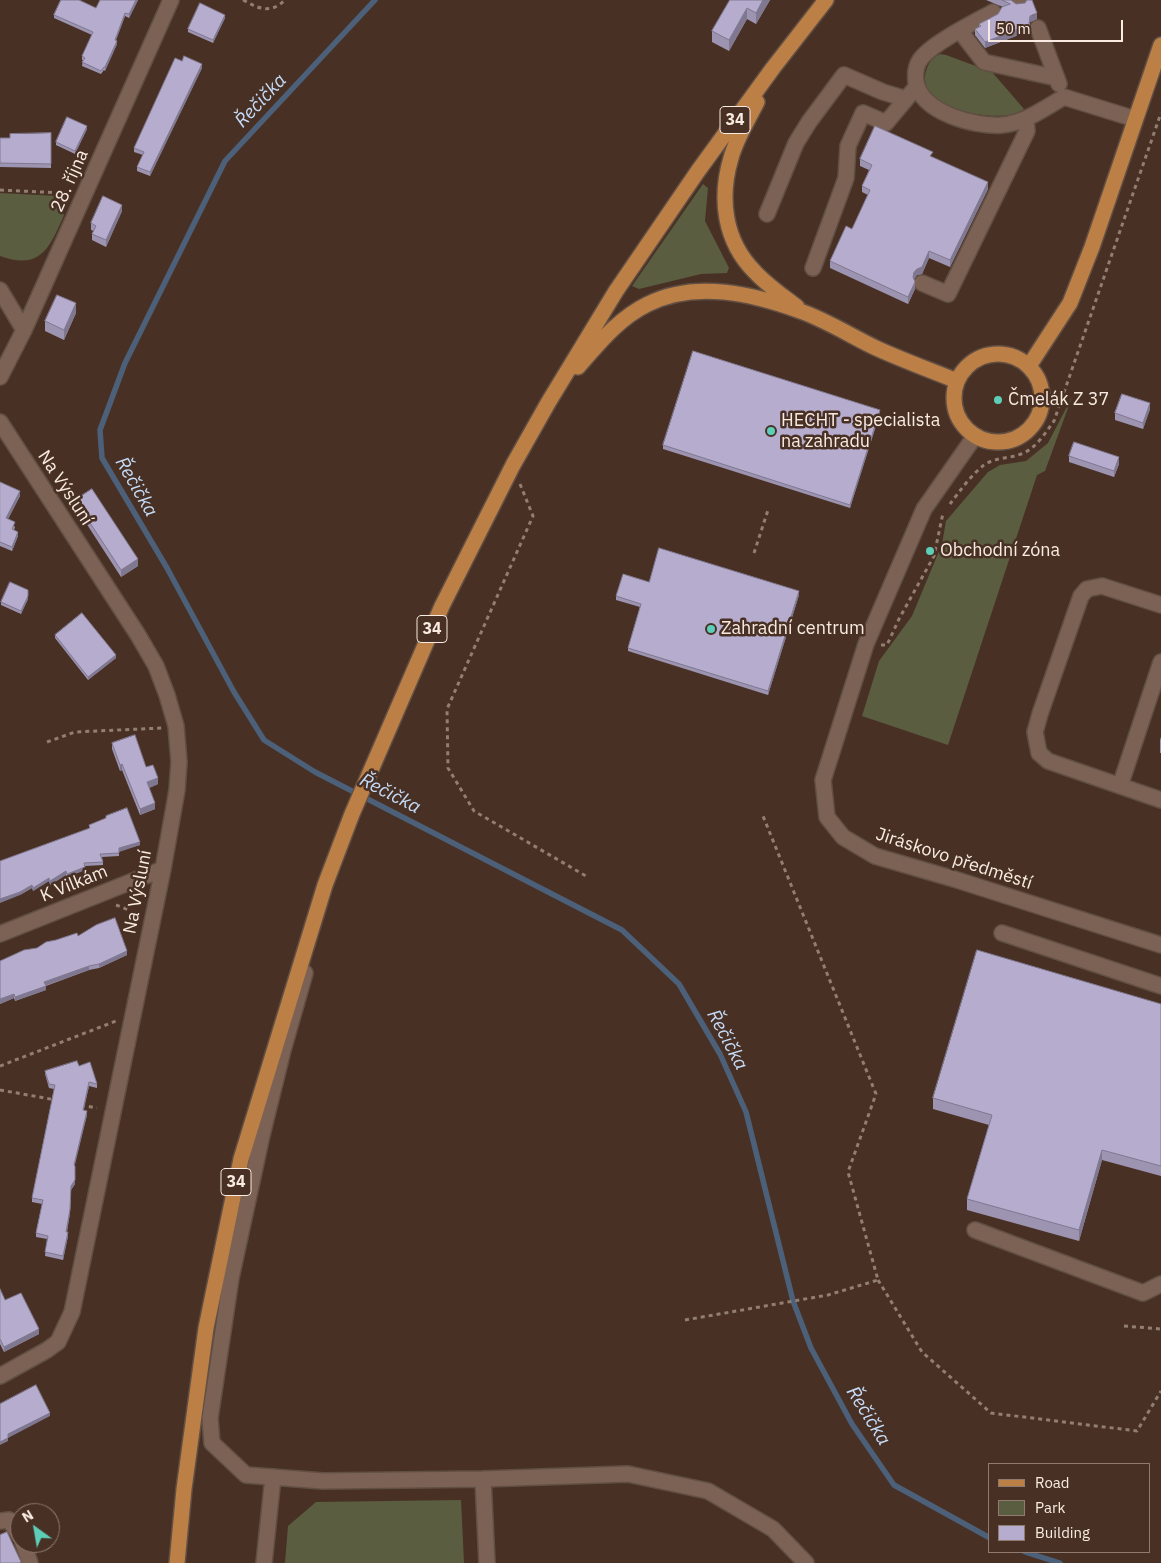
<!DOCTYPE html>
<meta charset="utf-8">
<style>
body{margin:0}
#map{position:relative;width:1161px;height:1563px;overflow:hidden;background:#483124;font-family:"IBM Plex Sans",sans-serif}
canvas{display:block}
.legend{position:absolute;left:988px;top:1463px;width:162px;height:90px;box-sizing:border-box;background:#483124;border:1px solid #8f7b70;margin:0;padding:6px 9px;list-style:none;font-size:15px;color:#faebe2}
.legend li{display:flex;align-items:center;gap:10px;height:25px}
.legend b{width:25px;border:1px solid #8f7b70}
.north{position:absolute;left:10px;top:1503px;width:50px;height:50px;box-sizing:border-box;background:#483124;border:1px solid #8f7b70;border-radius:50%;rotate:328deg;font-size:14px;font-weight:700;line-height:20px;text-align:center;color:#faebe2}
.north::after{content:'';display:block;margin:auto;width:18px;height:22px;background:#5dceb8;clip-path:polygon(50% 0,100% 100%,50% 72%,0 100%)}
.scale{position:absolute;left:988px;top:20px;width:135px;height:22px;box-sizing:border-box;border:2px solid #faebe2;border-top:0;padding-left:6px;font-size:15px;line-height:18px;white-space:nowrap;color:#faebe2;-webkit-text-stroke:4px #483124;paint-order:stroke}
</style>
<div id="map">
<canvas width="1161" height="1563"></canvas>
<ul class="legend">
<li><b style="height:6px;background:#bc7f45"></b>Road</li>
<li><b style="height:14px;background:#5a5d3f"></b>Park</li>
<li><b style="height:14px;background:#b6acce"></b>Building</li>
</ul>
<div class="north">N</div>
<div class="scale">50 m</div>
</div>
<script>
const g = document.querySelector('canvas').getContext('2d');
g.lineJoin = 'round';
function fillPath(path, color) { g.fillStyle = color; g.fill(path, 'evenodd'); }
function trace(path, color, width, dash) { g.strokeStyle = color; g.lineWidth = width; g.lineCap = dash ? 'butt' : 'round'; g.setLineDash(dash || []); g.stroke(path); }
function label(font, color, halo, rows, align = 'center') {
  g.font = font + ' "IBM Plex Sans",sans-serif'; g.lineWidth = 5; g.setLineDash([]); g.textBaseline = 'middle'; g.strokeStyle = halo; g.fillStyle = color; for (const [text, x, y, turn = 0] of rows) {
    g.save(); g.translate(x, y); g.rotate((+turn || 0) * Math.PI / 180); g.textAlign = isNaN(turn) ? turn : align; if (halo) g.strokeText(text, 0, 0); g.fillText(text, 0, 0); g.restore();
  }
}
fillPath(new Path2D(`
 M940 54 946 55 992 72 1024 109C1006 124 948 112 932 96 925 89 923 77 927 68 930 61 933 57 940 54Z
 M703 184 708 188 705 221 729 268 727 273 701 274 639 289 632 286Z
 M0 193 57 196 64 215C50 247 41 271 0 256Z
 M1072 397 1045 471 1037 475 948 745 862 716 879 661 912 616 942 544 946 521 988 472 1000 465 1026 461 1048 443Z
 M461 1500 464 1563H285L288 1526 316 1502Z`), '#5a5d3f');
trace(new Path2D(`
 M375 0 225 161 125 363 100 430 102 458 167 568 234 692 264 740 315 772 622 930 679 984 720 1054 746 1112 793 1301 811 1348 852 1424 894 1485 990 1538
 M1025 1552 1060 1563`), '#4c607a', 5.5);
const minor = new Path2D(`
 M1018 1 1022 0
 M993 12C975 22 930 44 920 60 915 67 915 74 916 82 922 113 975 127 1002 125 1025 123 1045 108 1064 97L1135 119
 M1038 28 1059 84
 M960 31 984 62 1057 78
 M767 214 796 143 809 122 844 75 883 92 906 99
 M813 268 846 178 848 146 863 113 886 123 917 86
 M922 283 948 294 1027 131 1026 119
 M0 290 24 330
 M0 377 24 330 171 0
 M0 422 138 635 156 666 167 695 176 726 179 762 177 790 163 869 72 1312 58 1342 47 1350 0 1376
 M975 436 924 509 866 644 823 780 827 817 843 837 875 856 954 879 1161 945
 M1161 605 1102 586 1087 589 1081 596 1040 714 1035 732 1039 753 1048 761 1161 800
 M1120 786 1161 662
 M1002 933 1161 986
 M0 934 163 869
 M305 973 283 1050 262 1135 231 1278 210 1418 212 1443 246 1475 323 1481 483 1479 628 1474 708 1491 773 1529 806 1563
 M975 1230 1143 1293 1161 1284
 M483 1479 487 1563
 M0 1521 9 1520 20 1536
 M23 1543 30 1563
 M264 1563 273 1477`);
const major = new Path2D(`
 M757 102C748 120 736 139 731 158 719 198 724 241 755 272 767 285 783 296 797 307
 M954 398a44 44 0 1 1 88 0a44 44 0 1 1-88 0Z
 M1029 366 1070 303 1092 247 1161 45
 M578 367C599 343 619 318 648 304 696 280 753 294 800 311 826 320 851 336 876 348 902 360 930 370 957 381
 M177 1563 184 1489 206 1328 241 1159 325 885 352 814 442 606 513 465 548 403 616 291 698 171 773 68 826 0`);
trace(minor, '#624f44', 18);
trace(major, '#624f44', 18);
trace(new Path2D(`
 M243 0C259 9 271 14 285 0
 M0 190 63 193 69 192
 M520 484 533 516 447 709 448 768 474 811 586 876
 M950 504C959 492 972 474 984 465 996 457 1008 459 1021 454 1036 449 1045 433 1054 421L1161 113
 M754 553 768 510
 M881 645H887L899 619 934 556 943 513
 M47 742 75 732 162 728
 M116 905 129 910 137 920
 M0 1066 116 1021
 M0 1090 56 1100
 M81 1105 97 1108
 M878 1280 922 1352 991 1413 1137 1431 1161 1391
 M685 1320 828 1295 878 1280 848 1172 876 1094 763 816
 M1124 1326 1161 1329`), '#927e72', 3, [4, 4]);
trace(minor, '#7c6254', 15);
trace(major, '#bc7f45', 15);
fillPath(new Path2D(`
 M138 0 129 18 125 16 116 40 117 44 105 71 104 70 101 74 82 66 83 60H82V56L92 35 54 18V15Z
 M730 0H770L756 24 747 19 729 51 712 42V31Z
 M986 0H1011L1012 1 1037 19 1030 22 1029 31 985 48 975 35V29L979 27V24L998 14 1003 7Z
 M225 18 213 43 188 32V29Z
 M182 61 202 68 150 176 137 171V167L143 155 134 152V148Z
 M87 129 75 154 56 145V142Z
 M51 133V168L0 167V138H10Z
 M933 157 988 189 950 267 929 258 922 274 917 275 914 279 915 289 908 304 830 268V261L852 229 868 195 862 192V186L869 170 860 166V159Z
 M122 211 106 247 92 240V234L94 231 91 230V223Z
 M76 313 64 340 45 331V321Z
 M1150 409 1143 429 1115 420V413Z
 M880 413 850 508 663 449V445Z
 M1069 456 1119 464 1114 477 1069 462Z
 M0 482 20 496 8 519 15 527 14 530 18 536 12 551 0 546Z
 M75 500 138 566 121 577 75 506Z
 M649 582 799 595 768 695 628 651V648L640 607 616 600V596Z
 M28 599 21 614 1 605V602Z
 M55 635 116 658 88 680 55 638Z
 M1161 737V753H1160V740Z
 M112 743 146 767 158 784 149 788 155 809 140 815 122 770 120 771 112 749Z
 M106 816 140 845 119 851V856L102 857 103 862V865L85 866V870L67 877 66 875 50 885 49 881 33 891 32 888 20 895 89 828V825L106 819Z
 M78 936 127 955 99 968 89 970 46 986V990L15 1001 14 998 0 1004V961L37 948Z
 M1161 1004V1176L1102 1160 1079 1241 967 1210V1199L989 1125 933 1109V1098Z
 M79 1066 97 1084V1088L89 1086 83 1111 87 1115 74 1165 75 1184 71 1190 70 1213 67 1232 68 1236 63 1260 45 1256 47 1239 36 1237V1233L42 1204 32 1202V1198L54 1089 49 1088 45 1074V1071Z
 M0 1289 5 1300 39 1334 4 1352 0 1344Z`), '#9d94b1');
fillPath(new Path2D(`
 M136 0H138L129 18V14Z
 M763 0H770L756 24V13Z
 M747 8V19L729 51V40Z
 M125 13V16L115 43V40Z
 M1037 13V19L1030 22 1029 31 985 48V42Z
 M225 15V18L213 43V40Z
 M117 41V44L105 71V67Z
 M202 64V68L150 176V172Z
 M87 126V129L75 154V151Z
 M988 182V189L950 267V260Z
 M122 205V211L106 247V240Z
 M929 251V258L922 274 917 275 914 279 913 277 914 272Z
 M915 282V289L908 304V297Z
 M76 303V313L64 340V330Z
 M1150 403V409L1143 429V423Z
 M880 410V413L850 508V505Z
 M1119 457V464L1114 477V471Z
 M20 491V496L6 523V518Z
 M18 532V536L12 551V547Z
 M138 559V566L121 577V570Z
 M799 591V595L768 695V691Z
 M28 596V599L21 614V611Z
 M116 655V658L88 680V677Z
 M122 764V770L120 771V765Z
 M158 778V784L147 789V782Z
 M155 803V809L140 815V809Z
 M140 842V845L119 852V848Z
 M85 867V870L67 877V874Z
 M66 871V875L50 885V881Z
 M49 878V881L33 891V888Z
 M32 885V888L20 895 0 903V899Z
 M127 951V955L99 968V964Z
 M89 966V970L44 986V982Z
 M46 986V990L15 1001V997Z
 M14 994V998L0 1004V999Z
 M89 1082V1086L83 1114V1110Z
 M87 1111V1115L74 1169V1165Z
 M1102 1150V1160L1079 1241V1230Z
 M75 1180V1184L71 1190 70 1213 66 1236 71 1186Z
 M68 1232V1236L63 1260V1256Z
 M39 1329V1334L4 1352V1347Z
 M50 1413V1416L8 1438V1434Z
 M8 1438V1441L0 1445V1442Z`), '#7f7890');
const building = new Path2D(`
 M61 0H79L96 8 100 0H136L129 14 125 13 115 40 117 41 105 67H104L101 71 82 62 85 58 82 56 93 32 54 15Z
 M730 0H763L756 13 747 8 729 40 712 31Z
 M1002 0H1011L1012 1 1016 4 1025 3 1027 0H1032L1037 13 1030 16 1029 25 985 42 975 29 981 26 979 24 998 14 1002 7 1010 4Z
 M200 3 225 15 213 40 188 29Z
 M184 56 202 64 150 172 137 167 144 152 134 148 175 58 182 61Z
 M67 117 87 126 75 151 56 142Z
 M875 126 933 152 930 156 988 182 950 260 929 251 922 267 917 269 914 272 913 277 915 282 908 297 830 261 846 226 852 229 870 190 862 186 872 165 860 159Z
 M51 133V164L0 163V138H10V134Z
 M103 196 122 205 106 240 92 234 96 226 91 223Z
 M57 295 76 303 64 330 45 321Z
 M693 351 880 410 850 505 663 445Z
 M1122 394 1150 403 1143 423 1115 413Z
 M1074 442 1119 457 1114 471 1069 456Z
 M0 482 20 491 6 518 15 522 12 529 18 532 12 547 0 542Z
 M92 489 138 559 121 570 75 500Z
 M659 548 799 591 768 691 628 648 641 604 616 596 623 574 649 582Z
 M10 582 28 590V596L21 611 1 602Z
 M82 613 116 655 88 677 55 635Z
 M135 735 146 767 153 765 158 778 147 782 155 803 140 809 122 764 120 765 112 743Z
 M127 808 140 842 119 848V853L100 854 103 862 84 863 85 867 67 874 66 871 50 881 49 878 33 888 32 885 20 892 0 899V861L90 828 89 825 106 818V816Z
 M115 918 127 951 99 964 89 966 44 982 46 986 15 997 14 994 0 999V961L24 950 37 948 46 942 56 940 77 933 78 936 96 925Z
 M977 950 1161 1004V1166L1102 1150 1079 1230 967 1199 992 1115 933 1098Z
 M77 1061 79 1066 90 1062 97 1084 89 1082 83 1110 87 1111 74 1165 75 1166V1180L71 1186 70 1209 66 1232H68L63 1256 45 1252 48 1236 36 1233 43 1200 32 1198 55 1085 49 1084 45 1071Z
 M0 1289 5 1300 21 1293 39 1329 4 1347 0 1339Z
 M36 1385 50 1413 8 1434V1438L0 1442V1404Z
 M7 1532 21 1562 20 1563H0V1535Z`);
fillPath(building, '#b6acce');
trace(building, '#7f7890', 1);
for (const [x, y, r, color] of [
 [998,400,5,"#5dceb8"],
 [771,431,5,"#5dceb8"],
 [930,551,5,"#5dceb8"],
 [711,629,5,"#5dceb8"]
]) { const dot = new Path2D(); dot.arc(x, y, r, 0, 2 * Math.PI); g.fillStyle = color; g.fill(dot); trace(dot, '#483124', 2); }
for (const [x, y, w] of [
 [735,120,30],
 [432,629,30],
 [236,1182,30]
]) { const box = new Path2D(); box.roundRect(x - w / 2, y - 13.5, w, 27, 4); g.fillStyle = '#483124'; g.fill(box); trace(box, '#faebe2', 1); }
label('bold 16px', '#faebe2', null, [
 ["34",735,120],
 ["34",432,629],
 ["34",236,1182]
]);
label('18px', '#faebe2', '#483124', [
 ["28. října",70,181,-66],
 ["Na Výsluní",65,488,57],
 ["Jiráskovo předměstí",954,859,18],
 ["K Vilkám",74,884,-22],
 ["Na Výsluní",138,892,-79]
]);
label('18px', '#faebe2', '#483124', [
 ["Čmelák Z 37",1008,400],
 ["HECHT - specialista",781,421],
 ["na zahradu",781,442],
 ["Obchodní zóna",940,551],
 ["Zahradní centrum",721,629]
], 'left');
label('italic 19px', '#c5dbf8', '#483124', [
 ["Řečička",261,101,-47],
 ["Řečička",136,487,60],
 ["Řečička",390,794,27],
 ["Řečička",727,1040,62],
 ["Řečička",868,1416,58]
]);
</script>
